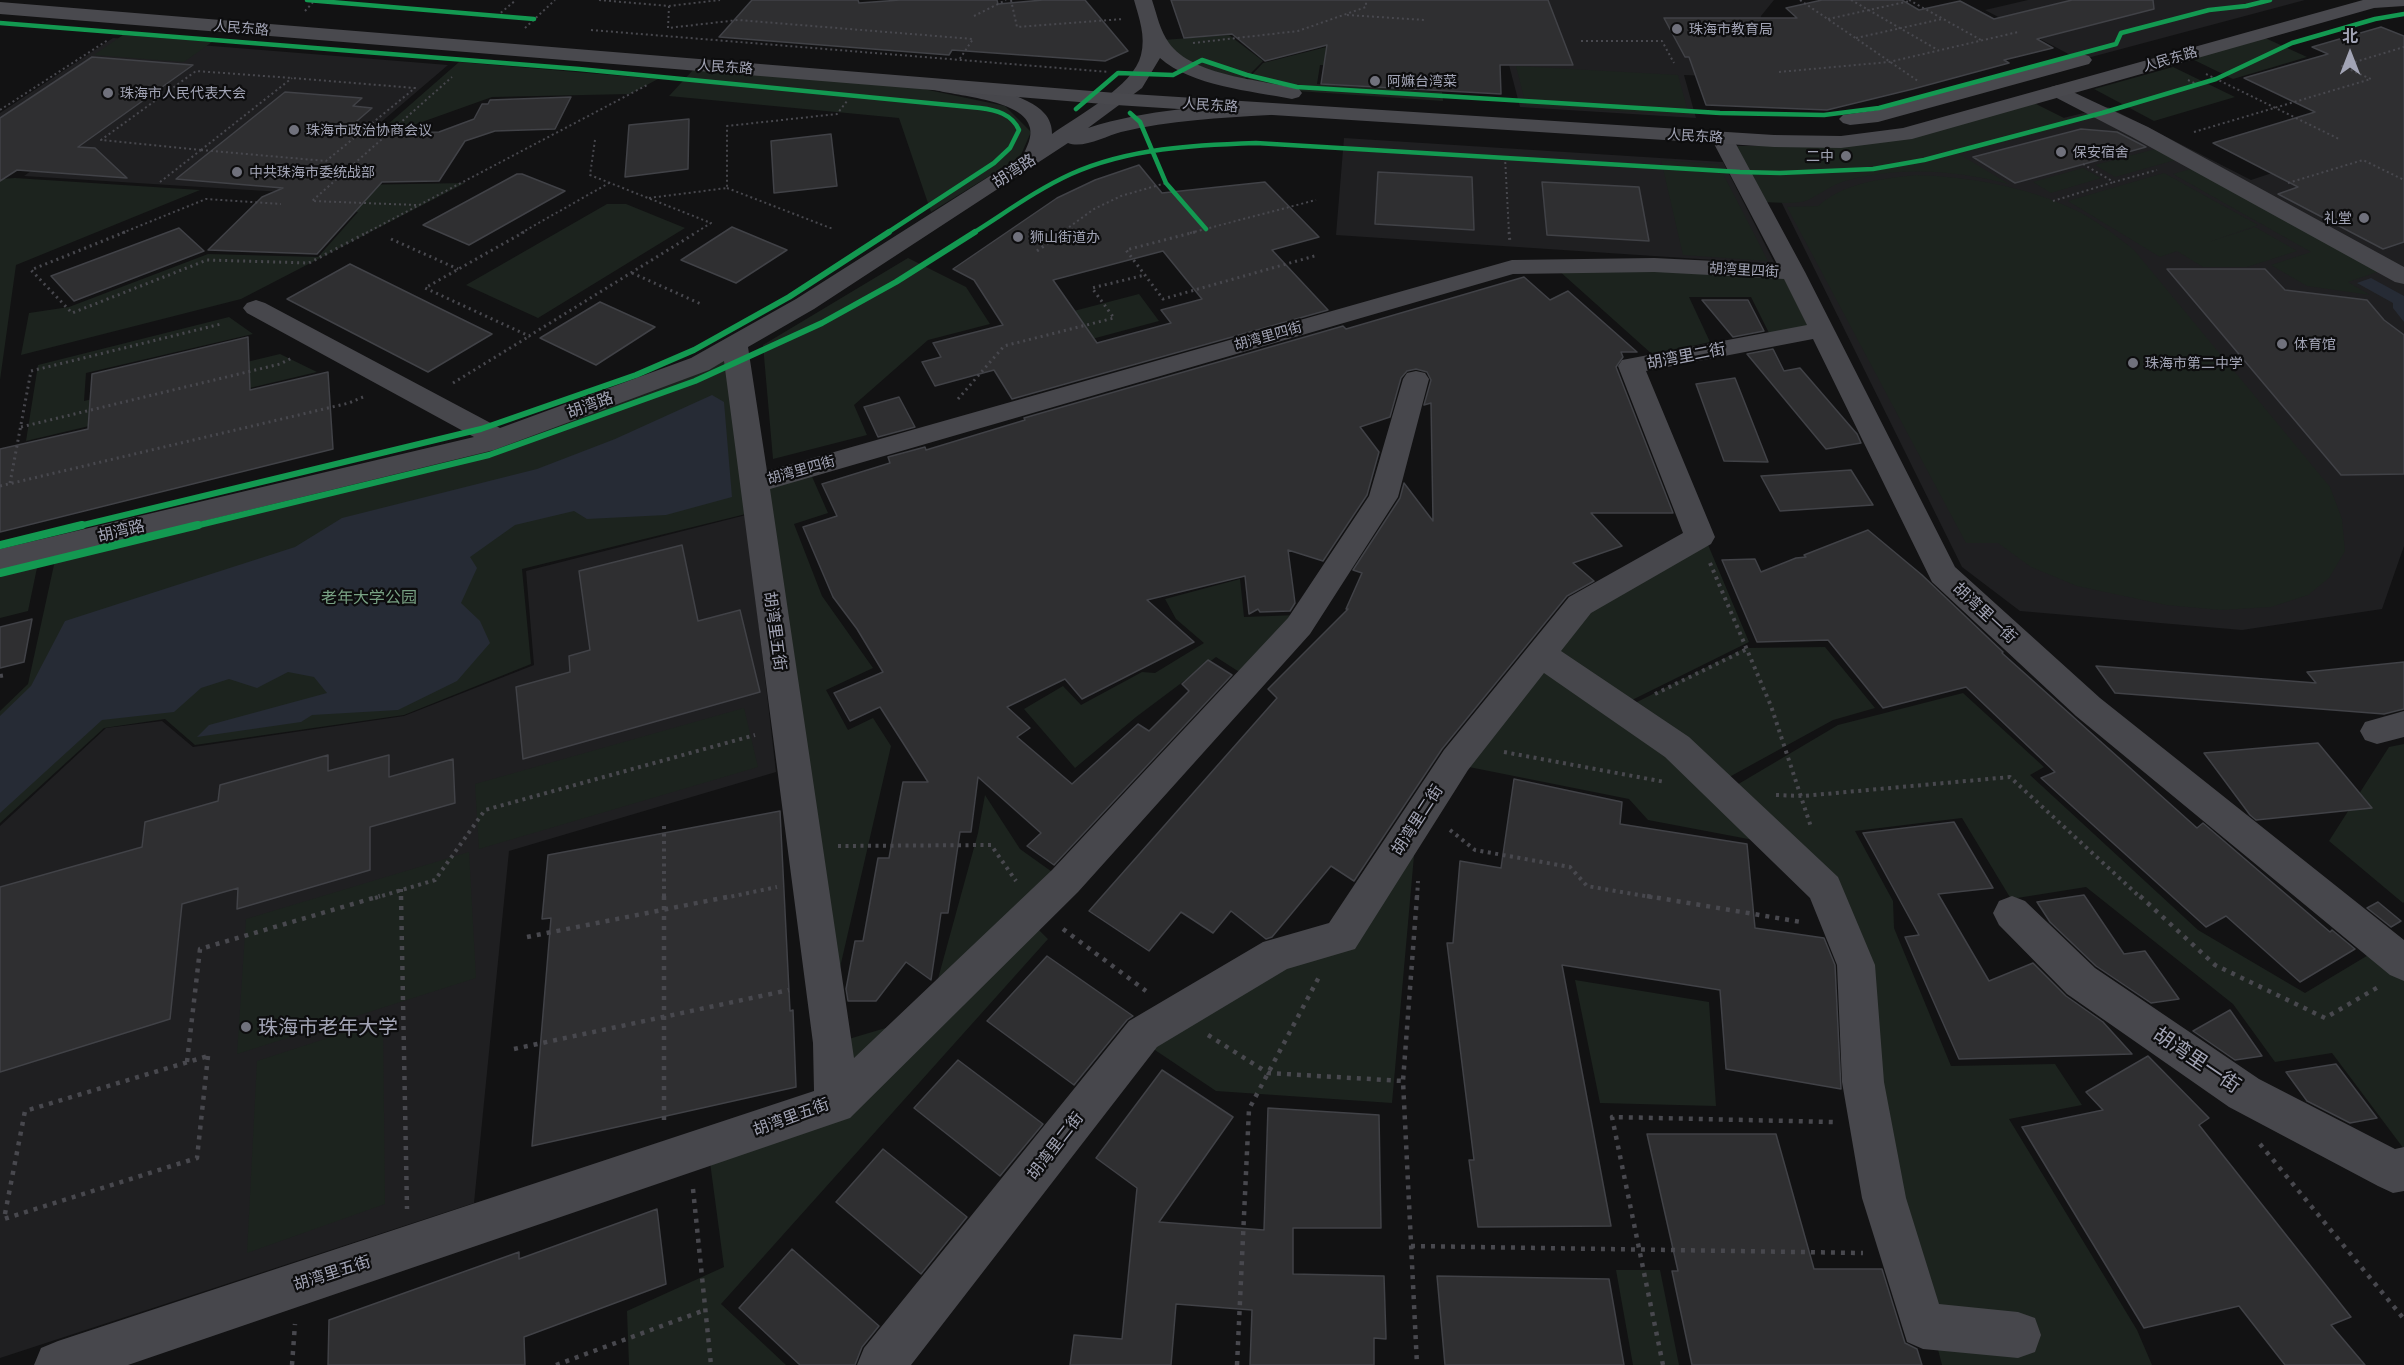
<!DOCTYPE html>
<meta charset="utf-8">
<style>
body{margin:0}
#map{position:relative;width:2404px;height:1365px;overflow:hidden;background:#121213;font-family:Commissioner,"Noto Sans SC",sans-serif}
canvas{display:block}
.north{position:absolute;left:2320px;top:24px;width:60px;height:60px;-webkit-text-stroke:4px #0d0d0e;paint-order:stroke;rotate:0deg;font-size:16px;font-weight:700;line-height:24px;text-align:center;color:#a2a4b5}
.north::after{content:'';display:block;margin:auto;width:21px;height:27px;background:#a2a4b5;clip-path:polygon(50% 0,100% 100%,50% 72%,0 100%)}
</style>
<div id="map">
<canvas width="2404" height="1365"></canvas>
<div class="north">北</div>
</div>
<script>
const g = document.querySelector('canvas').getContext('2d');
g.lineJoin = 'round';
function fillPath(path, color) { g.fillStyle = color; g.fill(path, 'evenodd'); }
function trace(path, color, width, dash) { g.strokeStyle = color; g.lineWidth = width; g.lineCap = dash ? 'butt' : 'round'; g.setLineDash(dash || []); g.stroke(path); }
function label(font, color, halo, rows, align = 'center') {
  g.font = font + ' Commissioner,"Noto Sans SC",sans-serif'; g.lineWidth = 4.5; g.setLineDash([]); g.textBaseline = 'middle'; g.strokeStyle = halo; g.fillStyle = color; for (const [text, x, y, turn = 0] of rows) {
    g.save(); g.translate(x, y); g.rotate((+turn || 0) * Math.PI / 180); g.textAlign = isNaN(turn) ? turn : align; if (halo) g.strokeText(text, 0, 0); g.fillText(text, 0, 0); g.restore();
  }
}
fillPath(new Path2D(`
 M1492 0H1774L1761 16 1758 49 1761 78 1684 75 1696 118 1520 107Z
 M2028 0H2305L2080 60 1985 10Z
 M113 38 448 65 298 193 24 176 90 128 0 120V113Z
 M2108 107 2251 180 2404 129V546L2382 609 2242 630 2020 611 1962 567 1763 165 1884 162Z
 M1344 138 1723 162 1775 264 1336 235Z
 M746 515 776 772 509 851 474 1203 0 1358V826L106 728 162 721 193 747 404 716 534 665 526 571Z`), '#1f1f21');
fillPath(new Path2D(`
 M123 35 212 42 184 62 94 55Z
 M1229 35 1263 61 1243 81C1216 71 1179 65 1163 40Z
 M2263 37 2307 57 2233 79 2190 58Z
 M1362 38 1358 67 1320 65 1317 84 1442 92 1443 101 1297 91 1247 80 1263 63Z
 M459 62 658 79 630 94 492 97 394 132 354 185 465 183 241 299 21 355 29 313 69 307 208 254 318 257 358 212 290 210Z
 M1516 66 1678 75 1689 115 1526 106Z
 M2173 67 2235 97 2154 121 2094 89Z
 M693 70 914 87 1005 106 1031 132 1020 157 931 212 899 118 669 96Z
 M2034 103 2076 124 1959 154 2009 184C1955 170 1899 166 1845 181 1832 185 1820 194 1808 200 1796 205 1775 202 1762 202L1734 146H1841Z
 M2159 148 2179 159 2115 177 2095 165Z
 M1661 160 1718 164 1768 261 1683 255Z
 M2198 167 2383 270 2348 282 2370 295 2307 286 2271 265 2311 252 2173 174Z
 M2083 168 2101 178 2051 193 2033 182Z
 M2164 173 2258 225 2209 242 2255 227 2297 251 2247 267H2203L2177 251 2160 257 2068 201Z
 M1916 175C1970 177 2024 186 2073 209 2095 219 2115 235 2134 250L2330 487 2342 519 2345 551 2329 578 2308 595 2271 607 2221 610 2166 605 2077 586 2031 567 1998 543H1966L1787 207 1818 206C1846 182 1880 179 1916 175Z
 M15 178 200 190 16 265 0 380V179Z
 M607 204H626L685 228 538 318 466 285Z
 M908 258 966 287 990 324 928 340 854 405 867 435 773 459 763 345Z
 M1557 269 1791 275 1813 327 1770 335 1751 297H1689L1710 342 1653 355Z
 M1139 294 1159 321 995 365 978 336Z
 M229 317 253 334 86 373 84 401 280 354 317 372 26 441 38 365Z
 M733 348 754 512 522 569 531 664 404 715 195 745 165 719 104 728 0 823V711L28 684 57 551 484 446Z
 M810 472 828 513 794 524 822 596 873 668 826 690 848 730 873 718 891 746 833 998 760 487Z
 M1706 540 1749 642 1626 703 1550 654 1586 608Z
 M38 563 28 611 0 618V573Z
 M1240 579 1244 617 1298 615 1244 675 1216 657 1136 717 1075 768 1024 709 1063 686 1081 705 1142 672 1155 673 1204 643 1176 619 1165 599Z
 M1825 647 1875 708 1833 720 1722 781 1629 706 1745 648Z
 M1545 665 1674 752 1764 842 1648 820 1629 799 1464 766Z
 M1963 693 2044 767 2030 775 2198 930 2305 993 2380 948 2404 968V1149L2332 1053 2275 1062 2233 1004 2086 887 2011 899 1962 818 1855 831 1893 901 1894 928 1951 1066 2055 1064 2082 1105 2009 1119 2137 1330 2152 1365H1942L1880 1125 1866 968 1730 789 1838 725Z
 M744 708 758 767 479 849 475 784Z
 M2404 744V902L2403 903 2329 841 2389 747Z
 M985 795 1020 849 1055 874 933 997 978 833Z
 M1416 833 1392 1103 1216 1091 1152 1048 1279 963 1351 938Z
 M469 852 476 978 237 1054 246 919Z
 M1034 925 1048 939 721 1304 786 1365H629L627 1311 724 1267 710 1162 823 1126 815 1049 953 1008Z
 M1575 980 1709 1002 1716 1106 1600 1103Z
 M383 1020 385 1204 247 1253 257 1061Z
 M1616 1270H1660L1679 1365H1633Z`), '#1c231e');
fillPath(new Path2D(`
 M2371 278 2404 296V322L2393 308V303L2357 283Z
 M712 395 724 402 732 497 666 515 587 519 574 511 515 525 470 557 477 568 461 603 480 621 490 643 457 681 398 710 312 715 301 722 197 737 209 725 327 693 314 677 288 672 257 688 229 679 201 688 174 712 102 720 0 813V716L31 686 65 621 295 547 342 518 537 469 615 439Z`), '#262b35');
const building = new Path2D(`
 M752 0H858L859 3 900 0H997L998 4 1043 0H1085L1128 51 1105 61 952 50 949 55 719 37Z
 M1171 0H1548L1573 65H1500L1501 94 1321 84 1327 45 1265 61 1232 34 1184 38Z
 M1822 0H1902L1919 10 1960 1 1994 19 2072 0H2153L2154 9 2037 39 2053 48 2004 60 2009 63 1913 89 1827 110 1706 105 1689 57H1685L1664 18H1797L1786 8Z
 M2381 27 2404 36V242L2383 249 2278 194 2298 187 2213 143 2315 112 2244 78 2328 54 2312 47Z
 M92 57 193 65 78 147 95 148 127 178 17 170 0 181V118Z
 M285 92 362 98 353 106 372 108 342 134 439 132 474 119 482 104H488L490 100 571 97 555 129 495 131 465 141 439 181 382 182 317 254 208 250 262 197 283 188 176 179Z
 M689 119 688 169 625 177 629 125Z
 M2081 129 2117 132 2146 147 2015 183 1973 157Z
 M831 134 837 186 774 193 771 141Z
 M1139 165 1162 193 1265 182 1319 237 1272 250 1328 310 1012 399 994 370 935 386 922 362 941 357 933 343 1003 325 974 280 953 269 1057 198 1095 180ZM1163 251 1202 299 1161 310 1171 323 1097 343 1053 280Z
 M1378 172 1472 177 1474 230 1375 224Z
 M517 174H522L565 191 469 245 423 225Z
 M1542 182 1639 187 1649 241 1547 235Z
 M732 227 787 250 736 283 681 260Z
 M179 228 204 251 74 301 51 276Z
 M350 264 439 308 492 334 428 372 287 299Z
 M2167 269H2265L2285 290 2367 300 2384 320 2404 335V474L2341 475Z
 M1524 277 1550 300 1568 291 1637 352H1621L1623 357 1616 367 1673 513H1591L1622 546 1573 563 1594 581 1567 596 1442 749 1354 881 1331 866 1272 937 1266 939 1231 911 1213 933 1181 912 1149 951 1089 911 1277 698 1268 689 1348 609H1346L1362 573 1353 570 1400 498 1404 483 1433 521 1431 403 1424 405 1431 380 1427 372 1416 369 1407 371 1401 378 1390 417 1360 427 1379 452 1367 495 1323 561 1288 550 1295 603 1290 611 1260 612 1258 609 1249 614 1245 576 1147 600 1194 642 1082 699 1065 679 1007 707 1030 728 1017 737 1072 784 1138 724 1149 731 1189 691 1182 684 1208 660 1232 675 1054 865 1027 846 1041 833 978 777 971 832H960L948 913H941L931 980 906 962 876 1001H848L846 989 855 941H863L878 858H889L903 782H928L880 707 850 721 834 693 883 672 857 629 833 597 803 527 837 516 822 484 890 463 888 457 925 447 926 450 1025 420 1024 418 1343 326 1346 329Z
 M1702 300H1748L1764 331 1733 337Z
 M600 302 655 327 596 365 540 338Z
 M248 337 250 390 328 372 333 449 0 532V449L88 429 92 374Z
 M1773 349 1784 371 1800 368 1857 434 1861 443 1826 449 1747 354Z
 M1735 378 1768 462 1724 461 1696 384Z
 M899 397 915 427 878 437 864 407Z
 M1851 470 1873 505 1780 511 1761 476Z
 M1868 530 1922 575 2003 652 2002 653 2197 828 2203 823 2330 932 2332 930 2355 949 2300 982 2226 916 2206 927 2041 778 2055 772 1966 687 1883 708 1828 640 1757 642 1722 560 1755 559 1761 572 1796 558 1806 557 1804 555Z
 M682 545 698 621 740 610 760 692 523 759 516 687 570 672 569 656 590 650 579 571Z
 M32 619 24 662 0 668V627Z
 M2404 662V709L2384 714 2115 693 2096 666 2316 683 2307 672Z
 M2318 743 2372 808 2256 820 2250 815 2204 753Z
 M328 755V771L389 755V777L453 759 455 803 370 827V870L237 909 238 888 182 904 170 1019 0 1072V887L142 847 145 822 218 801 220 785Z
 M1514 779 1622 802 1620 824 1747 844 1755 928 1824 938 1835 965 1841 1089 1726 1069 1720 990 1562 965 1611 1226 1478 1227 1469 1160H1474L1447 943H1453L1460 861 1501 868Z
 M780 811 790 1011 793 1010 796 1087 532 1146 551 918 542 919 548 855Z
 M1954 822 1993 888 1938 894 1989 981 2033 963 2066 996 2103 1022 2132 1054 1959 1059 1905 937 1919 935 1863 833Z
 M2084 895 2124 954 2145 951 2179 999 2151 1003 2096 966 2050 922 2037 902Z
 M2378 902 2401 921 2391 927 2367 908Z
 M1047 956 1133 1016 1127 1020 1074 1085 987 1021Z
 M2230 1010 2262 1056 2235 1060 2193 1031Z
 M2148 1056 2209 1118 2199 1125 2351 1317 2331 1325 2365 1365H2285L2239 1306 2144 1328 2022 1127 2103 1110 2086 1092Z
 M958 1060 1043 1124 1000 1176 914 1108Z
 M2336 1064 2377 1118 2350 1123 2307 1101 2286 1072Z
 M1162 1070 1233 1117 1159 1222 1264 1230 1268 1108 1379 1115 1381 1228H1293V1274L1384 1276 1386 1339 1374 1338V1365H1250L1252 1310 1176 1304 1171 1365H1070L1074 1335 1122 1339 1137 1188 1096 1158Z
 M1647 1134H1776L1814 1269H1882L1905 1343 1917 1349 1922 1365H1692L1672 1271H1678Z
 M883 1149 967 1217 921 1274 836 1202Z
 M657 1209 666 1284 524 1337 525 1365H328L329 1320 519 1252V1259Z
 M792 1249 879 1326 862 1347 855 1365H800L739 1308Z
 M1437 1276 1609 1279 1624 1365H1445Z`);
fillPath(building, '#2f2f31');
trace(building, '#414247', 1.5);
trace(new Path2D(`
 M599 0 669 6 720 0
 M1011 0 1017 27 1123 19
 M1800 0 1918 81
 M1851 0 1938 50
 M1909 0 1981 40
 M669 6 668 28 738 20 973 39 959 60
 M305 11 315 0
 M1347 15 1425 20
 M497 16 516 0
 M974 16 1006 0
 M1828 19 1910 1
 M525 28 555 0
 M591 30 1109 72
 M1856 38 1942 19
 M1581 41H1662L1674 63
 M1193 43 1298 31 1366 7V0
 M2102 48 2116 44 2121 33 2209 10 2246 6 2270 0
 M1779 72 1889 62 2018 32
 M2206 74 2339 139
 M2188 80 2198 85
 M0 110 108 40
 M1768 115H1824
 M2194 132 2371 79 2342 66 2404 47
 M595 140 590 175 711 223 695 233
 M1150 143 1166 183 1206 229
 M201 150 326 161 415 88 292 78
 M201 150 101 140 196 71 292 78
 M201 150 292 78
 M1505 157 1509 233
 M2083 164 2114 182 2157 170
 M160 182 201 150
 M2288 183 2363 160 2404 180
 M727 188 833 229
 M649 198 727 188V126L837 114 847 101
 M2053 201 2114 182
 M416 205 312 201 452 77
 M122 233 206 199 281 204
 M366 233 649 84
 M521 233 609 183
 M1061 233 1094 209 1121 196 1166 183
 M1190 233 1316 200`), '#48484e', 2, [2, 3]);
trace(new Path2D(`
 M125 232 31 270 72 313 207 260 309 263 368 232
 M524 232 425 288 529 336 697 232
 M1195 232 1126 250 1163 299 1318 255
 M1509 232 1510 243
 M391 239 458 269
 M1037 251 1063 232
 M632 273 701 304
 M453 383 528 337
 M958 399 1004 346 1114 318 1092 288 1145 275
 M21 427 280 364 292 358
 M10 483 31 371 221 324
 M0 486 349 403 363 397`), '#48484e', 3, [2, 4]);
trace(new Path2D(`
 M1710 563 1771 706 1811 827
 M0 676 6 675
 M1655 694 1747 649
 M1504 752 1665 782
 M1776 795 1803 796 2010 777 2141 898
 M664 826V898
 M1450 830 1475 850 1570 867 1587 886 1656 898
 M838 846 991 845 1016 881
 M401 889V898
 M375 898 435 880 485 810 755 735
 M724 898 777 887
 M1417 898 1418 881`), '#48484e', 4, [3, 4.5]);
trace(new Path2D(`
 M401 896 407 1209
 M664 896V1124
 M1417 896 1403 1081 1417 1365
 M1647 896 1801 922
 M2140 896 2215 965 2325 1018 2380 986
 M1063 929 1146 991
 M527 937 732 896
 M1208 1035 1268 1073 1403 1081
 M514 1049 789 990
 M208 1056 197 1158 4 1219 25 1111Z
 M187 1062 200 949 380 896
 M2260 1144 2404 1319
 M693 1189 711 1365
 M1411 1246 1863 1253
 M292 1365 295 1324
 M556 1365 705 1310
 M1237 1365 1249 1109 1319 977
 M1663 1365 1612 1117 1833 1122`), '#48484e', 4.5, [4, 6]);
fillPath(new Path2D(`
 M1134 0H1152C1157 15 1160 31 1169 43 1192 76 1263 80 1299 89L1302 93 1299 97 1292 99C1252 91 1191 86 1160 58L1142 88 1088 128C1147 109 1209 106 1270 103L1277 105 1280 109 1277 113 1270 115C1220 118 1170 120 1121 132 1106 136 1083 149 1068 143L814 309 748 347 767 471 1512 260 1654 258 1777 264 1711 138 1714 133 1722 132 1730 133 1805 272 1955 567 2100 698 2404 940V981L2390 975 2076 716 1932 582 1813 339 1646 371 1715 537 1711 544 1591 613 1561 651 1689 737 1838 877 1875 965 1884 1082 1906 1198 1939 1304 2018 1312 2035 1318 2041 1335 2035 1352 2018 1358 1923 1349 1907 1342 1862 1198 1842 1082 1837 965 1810 898 1665 757 1544 673 1468 770 1355 949 1287 969 1157 1047 911 1365H857L864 1348 1129 1021 1263 942 1329 923 1444 750 1569 597 1683 533 1618 366 1622 360 1807 325 1784 279 1654 272 1513 274 770 489 854 1058 1052 870 1288 618 1369 496 1403 379 1407 373 1416 371 1425 373 1429 379 1398 497 1310 634 1078 892 850 1118 128 1365H34L41 1348 58 1341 814 1091 813 1043 724 361 709 370 494 450 0 571V549L474 437 247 313 243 308 247 303 256 300 265 303 500 428 691 358 796 299 1023 155C1027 147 1032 137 1030 128 1025 100 957 96 935 90L932 86 935 82C959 76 1028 94 1044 113 1050 119 1052 127 1052 134 1077 116 1134 86 1141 55 1146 36 1139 18 1134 0Z
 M2058 85 2148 127 2404 267V284L2395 282 2132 137 2051 95 2048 91 2051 87Z
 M2404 711V737L2377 744 2365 740 2360 731 2365 722Z
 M2012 896 2025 901 2095 968 2259 1079 2395 1149 2404 1147V1191L2393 1193 2378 1186 2229 1107 2067 994 1999 925 1993 913 1999 901Z`), '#47474c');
fillPath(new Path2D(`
 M2363 0H2404V6L2374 8 1912 139 1841 148 1774 147 1116 105 0 14V2L1116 93 1774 135 1841 136 1903 128Z
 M2082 54 2089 56 2092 60 2089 64 1878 122 1850 125 1843 123 1839 119 1843 115 1877 110Z`), '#49494e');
trace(new Path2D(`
 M307 0 534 19
 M0 23 579 69 980 108C996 110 1012 114 1019 130L1010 148 994 163 887 233
 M1076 109 1118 73 1173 75 1202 60 1247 75 1297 87 1720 113 1824 115 1879 108 2116 44 2121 33 2209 10 2246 6 2270 0
 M1130 113 1140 122 1166 183 1206 229
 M973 233C1005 213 1036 190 1071 174 1129 148 1194 145 1256 143L1740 172 1780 173 1873 169 1924 160 2102 113 2216 79 2292 43 2375 19 2404 14`), '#139951', 4.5);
trace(new Path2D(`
 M75 527 481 429 636 375 694 350 789 297 889 232
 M191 527 489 455 695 381 822 323 896 282 975 232`), '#139951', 6);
trace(new Path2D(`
 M0 545 82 525
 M0 573 198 525`), '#139951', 8);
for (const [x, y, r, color] of [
 [1677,29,6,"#70717c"],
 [1375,81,6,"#70717c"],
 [108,93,6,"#70717c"],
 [294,130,6,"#70717c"],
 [2061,152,6,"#70717c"],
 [1846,156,6,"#70717c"],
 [237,172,6,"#70717c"],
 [2364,218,6,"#70717c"],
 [1018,237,6,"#70717c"],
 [2282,344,6,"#70717c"],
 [2133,363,6,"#70717c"],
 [246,1027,6,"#70717c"]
]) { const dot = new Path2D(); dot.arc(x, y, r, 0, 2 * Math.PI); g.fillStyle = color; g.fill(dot); trace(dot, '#0d0d0e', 2); }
label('14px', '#a2a4b5', '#0d0d0e', [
 ["人民东路",241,28,5],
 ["人民东路",2170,59,-16],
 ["人民东路",725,67,4],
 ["人民东路",1210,105,4],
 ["人民东路",1695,136,4],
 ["胡湾里四街",1744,270,3],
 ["胡湾里四街",1268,336,-16],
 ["胡湾里四街",801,470,-16]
]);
label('14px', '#a2a4b5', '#0d0d0e', [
 ["珠海市教育局",1689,29],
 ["阿嫲台湾菜",1387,81],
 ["珠海市人民代表大会",120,93],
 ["珠海市政治协商会议",306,130],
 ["保安宿舍",2073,152],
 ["二中",1834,156,"right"],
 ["中共珠海市委统战部",249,172],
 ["礼堂",2352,218,"right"],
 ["狮山街道办",1030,237],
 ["体育馆",2294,344],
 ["珠海市第二中学",2145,363]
], 'left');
label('16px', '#a2a4b5', '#0d0d0e', [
 ["胡湾路",1014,171,-33],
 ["胡湾里二街",1686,356,-11],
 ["胡湾路",590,405,-20],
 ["胡湾路",121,531,-14],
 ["胡湾里一街",1985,613,43],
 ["胡湾里五街",775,631,82],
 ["胡湾里二街",1417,820,-57],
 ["胡湾里五街",791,1117,-20],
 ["胡湾里二街",1055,1146,-52],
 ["胡湾里五街",332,1273,-18]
]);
label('16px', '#78a183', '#0d0d0e', [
 ["老年大学公园",369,598]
]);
label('20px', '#a2a4b5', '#0d0d0e', [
 ["珠海市老年大学",258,1027]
], 'left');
label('20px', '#a2a4b5', '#0d0d0e', [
 ["胡湾里一街",2197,1060,34]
]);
</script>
